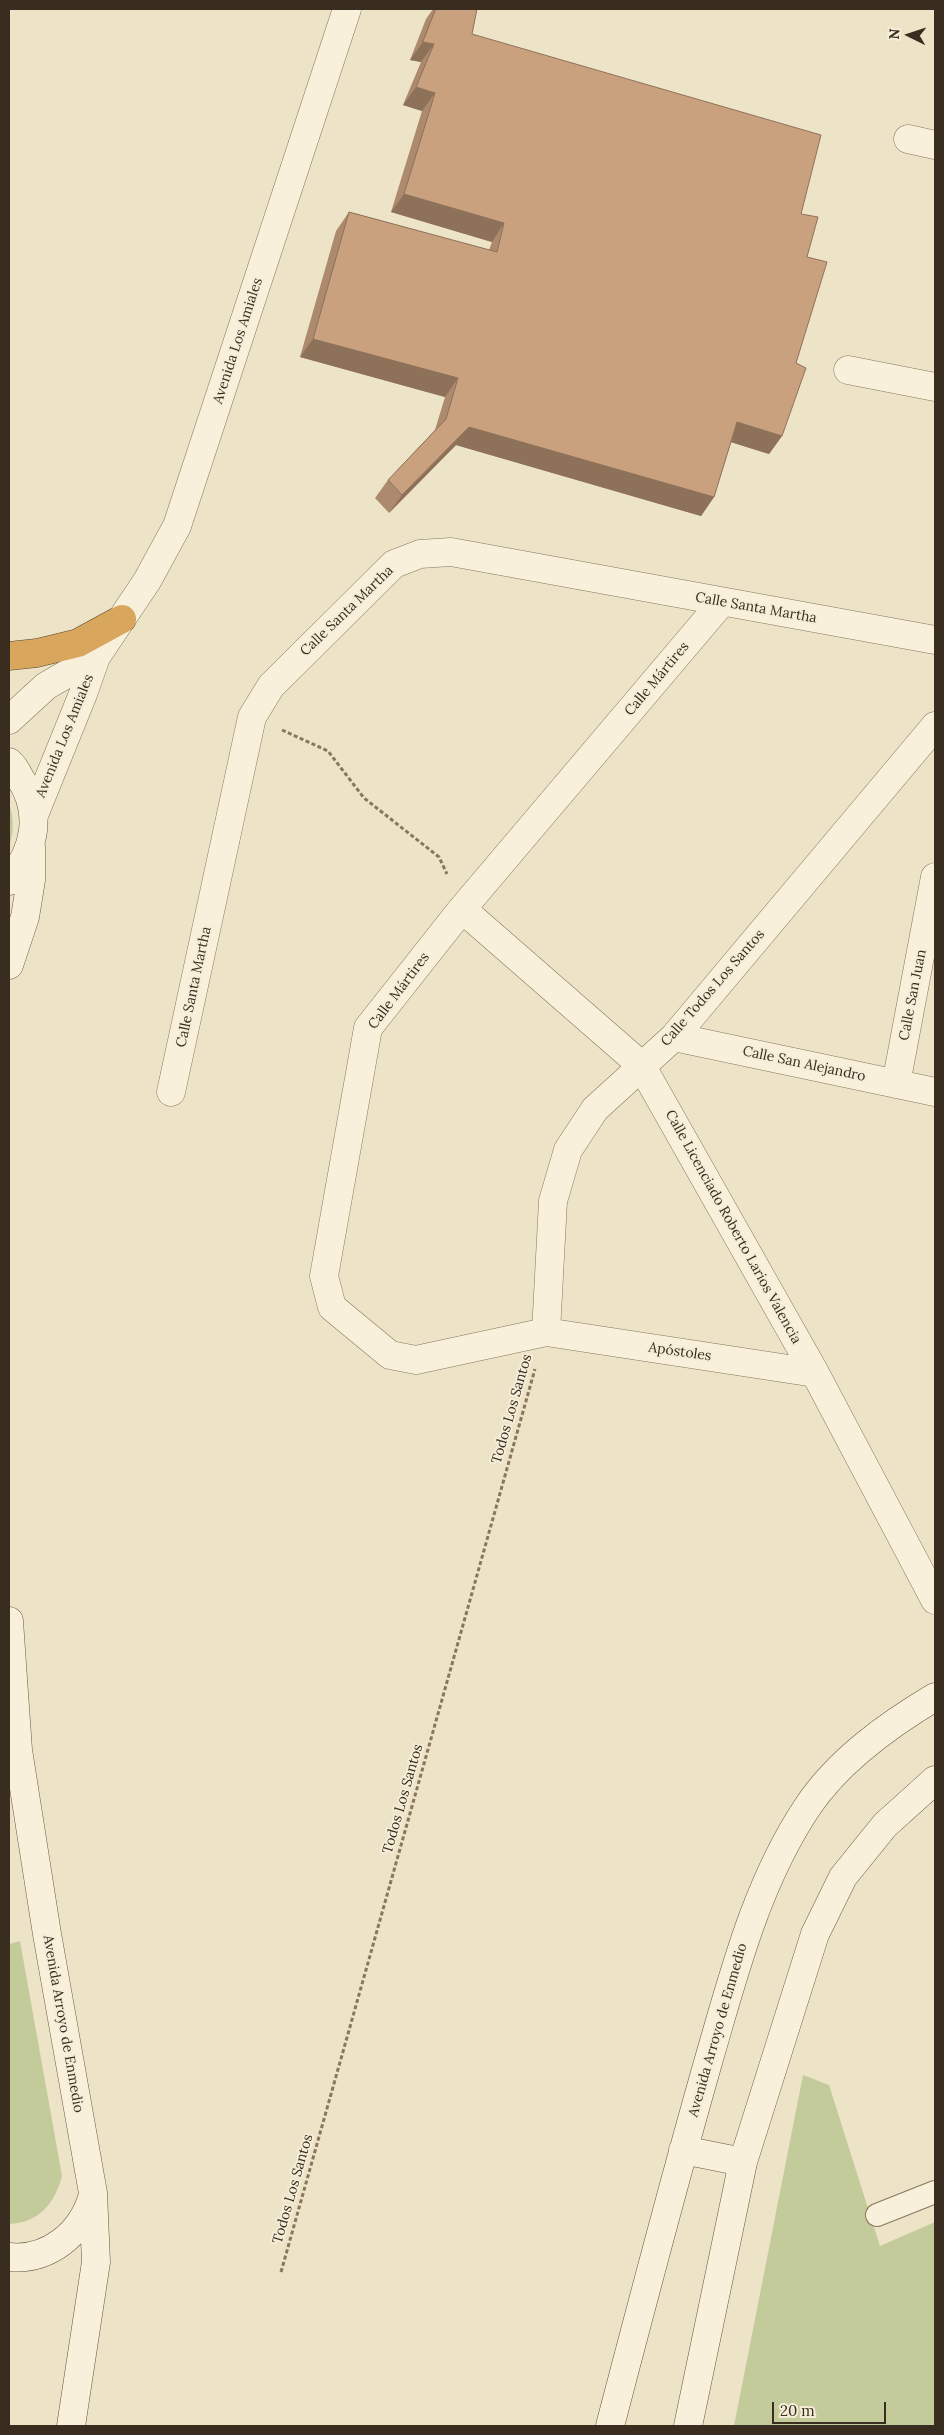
<!DOCTYPE html>
<meta charset="utf-8">
<style>
body{margin:0}
#map{position:relative;width:944px;height:2435px;overflow:hidden;background:#ede3c7;font-family:Lora,serif}
canvas{display:block}
.frame{position:absolute;inset:0;border:10px solid #392d20;pointer-events:none}
.north{position:absolute;left:884px;top:10px;width:50px;height:50px;-webkit-text-stroke:4px #f5edd7;paint-order:stroke;rotate:274deg;font-size:14px;font-weight:700;line-height:20px;text-align:center;color:#392d20}
.north::after{content:'';display:block;margin:auto;width:18px;height:22px;background:#392d20;clip-path:polygon(50% 0,100% 100%,50% 72%,0 100%)}
.scale{position:absolute;left:772px;top:2402px;width:114px;height:22px;box-sizing:border-box;border:2px solid #392d20;border-top:0;padding-left:6px;font-size:15px;line-height:18px;white-space:nowrap;color:#392d20;-webkit-text-stroke:4px #f5edd7;paint-order:stroke}
</style>
<div id="map">
<canvas width="944" height="2435"></canvas>
<div class="frame"></div>
<div class="north">N</div>
<div class="scale">20 m</div>
</div>
<script>
const g = document.querySelector('canvas').getContext('2d');
g.lineJoin = 'round';
function fillPath(path, color) { g.fillStyle = color; g.fill(path, 'evenodd'); }
function trace(path, color, width, dash) { g.strokeStyle = color; g.lineWidth = width; g.lineCap = dash ? 'butt' : 'round'; g.setLineDash(dash || []); g.stroke(path); }
function label(font, color, halo, rows, align = 'center') {
  g.font = font + ' Lora,serif'; g.lineWidth = 4; g.setLineDash([]); g.textBaseline = 'middle'; g.strokeStyle = halo; g.fillStyle = color; for (const [text, x, y, turn = 0] of rows) {
    g.save(); g.translate(x, y); g.rotate((+turn || 0) * Math.PI / 180); g.textAlign = isNaN(turn) ? turn : align; if (halo) g.strokeText(text, 0, 0); g.fillText(text, 0, 0); g.restore();
  }
}
fillPath(new Path2D(`
 M9 803C14 818 14 832 9 847Z
 M20 1941 62 2176C55 2203 39 2223 9 2224V1944Z
 M803 2075 829 2085 880 2246 935 2222V2426H734Z`), '#c3cb9b');
const lane = new Path2D(`
 M877 2215 935 2192`);
const street = new Path2D(`
 M908 139 935 145
 M848 370 935 387
 M722 602 462 909 368 1028 324 1276 332 1307 390 1355 416 1360 546 1332 815 1373
 M9 720 46 686 96 657
 M34 815 83 694 96 657 147 581 177 526 347 9
 M462 909 641 1065 815 1373 935 1600
 M674 1037 935 1092
 M896 1084 935 877
 M171 1092 252 717 271 686 394 564 420 554 451 552 935 640
 M546 1332 553 1201 568 1150 595 1109 674 1037 935 726`);
const secondary = new Path2D(`
 M9 762C14 766 17 772 20 778 43 813 35 851 9 881
 M9 965 25 917 31 880V847
 M9 1621 18 1750 47 1934 93 2193 96 2262 71 2426
 M683 2150 743 2162
 M9 2257C48 2261 81 2234 92 2198
 M610 2426C642 2304 674 2181 709 2059 734 1973 757 1882 808 1806 839 1760 888 1725 935 1697
 M688 2426 743 2162 815 1934 843 1877 885 1825 935 1780`);
const highway = new Path2D(`
 M9 656 37 653 78 643 122 619`);
trace(lane, '#88765d', 24);
trace(street, '#88765d', 29);
trace(secondary, '#6a5740', 29);
trace(highway, '#564431', 29);
trace(new Path2D(`
 M282 730 328 751 364 798 439 857 447 874
 M281 2272 535 1369`), '#88765d', 3, [4, 2.5]);
trace(lane, '#f8f0db', 22);
trace(street, '#f8f0db', 28);
trace(secondary, '#f8f0db', 28);
trace(highway, '#d8a75d', 28);
fillPath(new Path2D(`
 M433 9H475L472 34 801 214 807 257 796 363 782 436 769 454 731 442 714 497 701 516 456 445 389 513 375 498 388 480 435 430 445 397 300 357 336 231 349 212 489 250 492 242 391 212 422 111 403 105 421 62 410 60 426 19Z`), '#ad8a6d');
fillPath(new Path2D(`
 M423 42 434 44 421 62 410 60Z
 M416 87 435 93 422 111 403 105Z
 M404 194 504 223 492 242 391 212Z
 M313 339 458 378 445 397 300 357Z
 M737 422 782 436 769 454 724 440Z
 M469 427 714 497 701 516 456 445 389 513 402 495Z`), '#8d7159');
const building = new Path2D(`
 M436 9H477L472 34 821 135 801 214 818 217 807 257 827 262 796 363 806 368 782 436 737 422 714 497 469 427 402 495 388 480 446 419 458 378 313 339 349 212 497 252 504 223 404 194 435 93 416 87 434 44 423 42Z`);
fillPath(building, '#c9a17f');
trace(building, '#8d7159', 1);
label('14px', '#392d20', '#f5edd7', [
 ["Avenida Los Amiales",238,341,-72],
 ["Calle Santa Martha",756,608,10],
 ["Calle Santa Martha",347,611,-44],
 ["Calle Mártires",657,679,-50],
 ["Avenida Los Amiales",65,736,-68],
 ["Calle Santa Martha",194,987,-78],
 ["Calle Todos Los Santos",713,988,-49],
 ["Calle Mártires",399,991,-53],
 ["Calle San Juan",913,995,-79],
 ["Calle San Alejandro",804,1064,12],
 ["Calle Licenciado Roberto Larios Valencia",733,1227,61],
 ["Apóstoles",680,1352,8],
 ["Todos Los Santos",512,1409,-74],
 ["Todos Los Santos",403,1799,-74],
 ["Avenida Arroyo de Enmedio",63,2024,80],
 ["Avenida Arroyo de Enmedio",718,2030,-74],
 ["Todos Los Santos",293,2189,-74]
]);
</script>
